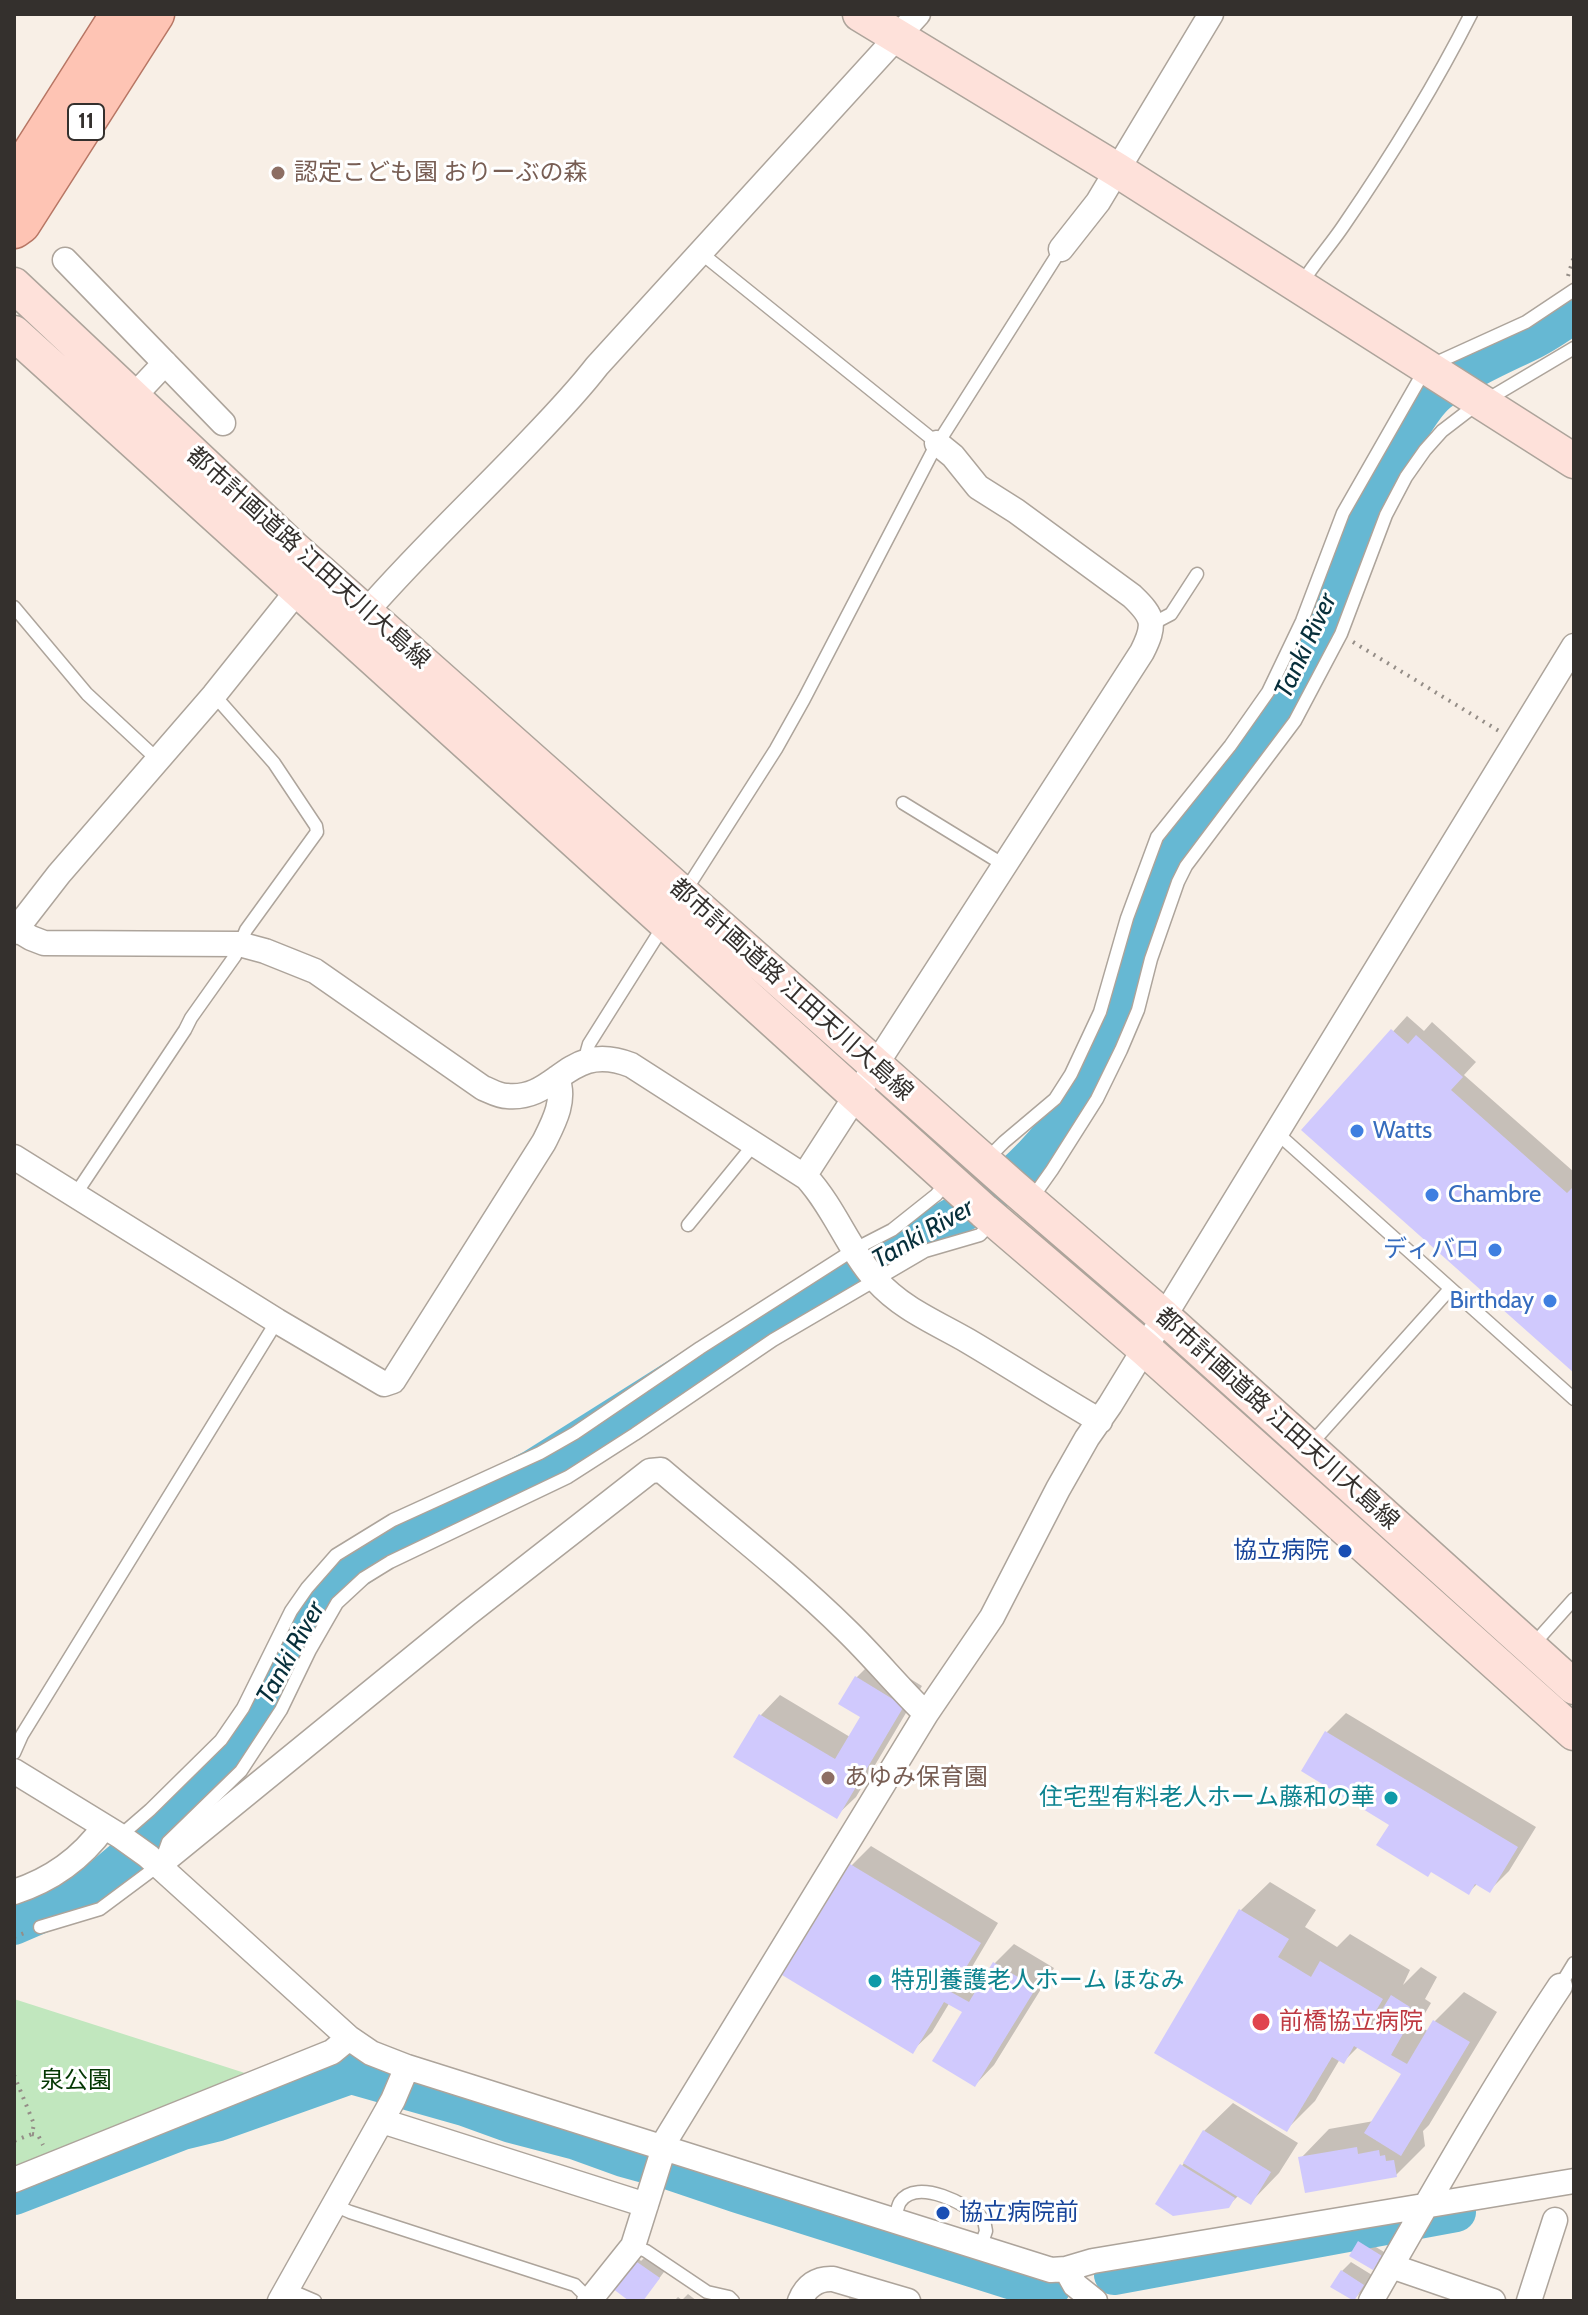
<!DOCTYPE html>
<meta charset="utf-8">
<style>
body{margin:0}
#map{position:relative;width:1588px;height:2315px;overflow:hidden;background:#f8efe6;font-family:Cabin,sans-serif}
canvas{display:block}
.frame{position:absolute;inset:0;border:16px solid #34302d;pointer-events:none}
</style>
<div id="map">
<canvas width="1588" height="2315"></canvas>
<div class="frame"></div>
</div>
<script>
const g = document.querySelector('canvas').getContext('2d');
g.lineJoin = 'round';
function fillPath(path, color) { g.fillStyle = color; g.fill(path, 'evenodd'); }
function trace(path, color, width, dash) { g.strokeStyle = color; g.lineWidth = width; g.lineCap = dash ? 'butt' : 'round'; g.setLineDash(dash || []); g.stroke(path); }
function label(font, color, halo, rows, align = 'center') {
  g.font = font + ' Cabin,"Noto Sans JP",sans-serif'; g.lineWidth = 6; g.setLineDash([]); g.textBaseline = 'middle'; g.strokeStyle = halo; g.fillStyle = color; for (const [text, x, y, turn = 0] of rows) {
    g.save(); g.translate(x, y); g.rotate((+turn || 0) * Math.PI / 180); g.textAlign = isNaN(turn) ? turn : align; if (halo) g.strokeText(text, 0, 0); g.fillText(text, 0, 0); g.restore();
  }
}
fillPath(new Path2D(`
 M14 1999 248 2074 14 2170Z`), '#c1e7be');
fillPath(new Path2D(`
 M1407 1016 1424 1031 1432 1022 1476 1062 1464 1075 1574 1172V1370L1304 1130Z
 M876 1658 922 1686 856 1797 836 1816 736 1756 761 1715 780 1695 850 1737 863 1716 856 1678Z
 M1346 1713 1536 1827 1509 1871 1490 1890 1478 1883 1469 1892 1392 1824 1303 1771 1327 1732Z
 M871 1846 998 1923 969 1972 984 1981 995 1963 1014 1944 1054 1968 994 2065 975 2085 965 2012 950 2002 932 2032 912 2051 785 1974 852 1865Z
 M1270 1882 1316 1910 1305 1927 1337 1947 1350 1934 1410 1970 1403 1985 1421 1967 1437 1977 1425 1999 1431 2003 1418 2025 1429 2032 1435 2021 1464 1992 1497 2012 1429 2125 1423 2131 1425 2146 1396 2175 1301 2158 1329 2129 1374 2121 1403 2073 1359 2046 1344 2061 1340 2059 1315 2101 1286 2130 1241 1910Z
 M1233 2103 1298 2143 1279 2173 1251 2202 1239 2195 1228 2206 1158 2204 1204 2131Z
 M1363 2239 1384 2252 1377 2264 1359 2243Z
 M648 2254 667 2268 642 2301H633L630 2268 639 2259 641 2261Z
 M1351 2262 1372 2275 1363 2290 1354 2299 1342 2271Z
 M688 2294 697 2301H674L678 2297 682 2300Z
 M851 2296 891 2301H847Z`), '#0003');
trace(new Path2D(`
 M14 1925 65 1903 100 1880 151 1837 218 1770 250 1729 307 1617 329 1587 394 1542 534 1469 748 1334 975 1205C1045 1159 1094 1088 1121 1010 1138 960 1147 908 1168 860 1178 837 1196 821 1211 802 1240 765 1268 728 1292 688 1322 637 1335 580 1358 526 1370 496 1386 468 1403 440 1413 424 1423 404 1438 392 1466 369 1501 355 1533 339 1547 332 1561 322 1574 313
 M14 2195 182 2130 219 2121 351 2074 464 2106 511 2123 576 2140 623 2157 670 2170 738 2193 1038 2288 1051 2287
 M1114 2275 1456 2212`), '#66b8d3', 40);
fillPath(new Path2D(`
 M1391 1029 1408 1044 1416 1035 1463 1077 1451 1090 1567 1193 1574 1186V1373L1301 1130Z
 M855 1676 904 1706 837 1819 733 1757 759 1714 835 1759 860 1717 838 1704Z
 M1325 1731 1518 1847 1490 1893 1475 1884 1469 1895 1431 1872 1428 1877 1376 1845 1389 1825 1301 1771Z
 M850 1864 981 1943 951 1992 969 2002 993 1962 1036 1988 975 2087 932 2061 962 2012 944 2002 913 2054 782 1975Z
 M1239 1909 1289 1939 1278 1957 1311 1977 1320 1961 1383 1999 1365 2029 1369 2031 1391 1995 1410 2007 1397 2028 1404 2032 1391 2055 1407 2064 1433 2020 1470 2042 1401 2156 1364 2133 1401 2074 1354 2046 1344 2064 1332 2057 1287 2132 1154 2053Z
 M1203 2130 1271 2172 1251 2205 1183 2163Z
 M1357 2147 1358 2154 1379 2150 1380 2156 1385 2155 1386 2161 1394 2160 1397 2177 1305 2193 1298 2157Z
 M1180 2164 1235 2198 1229 2208 1173 2216 1155 2204Z
 M1358 2241 1382 2256 1373 2270 1349 2256Z
 M637 2262 660 2278 643 2301H629L612 2288 628 2267 632 2269Z
 M1341 2270 1364 2285 1354 2301 1330 2287Z`), '#d0c9fd');
const lane = new Path2D(`
 M701 253 937 443
 M1301 285C1313 264 1330 246 1344 225 1390 158 1434 87 1471 14
 M14 607 87 694 158 760
 M1152 624 1171 614 1197 574
 M903 803 1004 865
 M684 893 776 749 804 699 933 451 1061 249
 M589 1060 587 1051 589 1044 664 925
 M1277 1133 1574 1399
 M987 1159 1004 1142 1055 1099 1071 1074 1100 1012 1127 918 1157 837 1230 746 1268 692 1302 621 1343 513 1419 380 1429 368 1438 362 1526 322 1574 290
 M75 1195 185 1030 191 1018 235 956 246 930 317 832 316 826 274 763 214 695
 M1030 1201 1052 1170 1097 1099 1121 1050 1138 1010 1151 959 1178 882 1186 866 1295 721 1341 634 1386 515 1406 477 1425 450 1442 431 1468 411 1574 348
 M688 1225 755 1143
 M1311 1444 1450 1289
 M1531 1647 1574 1599
 M14 1753 22 1735 277 1321
 M120 1836 150 1810 221 1740 243 1708 291 1611 307 1588 336 1555 393 1520 540 1453 575 1433 700 1348 855 1249 892 1230 936 1195 947 1182
 M164 1853 168 1842 241 1771 281 1710 310 1650 337 1603 364 1578 390 1562 568 1477 635 1434 773 1340 925 1251 980 1235 992 1222
 M40 1927 100 1909 159 1865
 M1560 1986 1574 1963
 M334 2205 350 2212 575 2285 590 2300
 M895 2221C896 2216 897 2207 900 2202 917 2177 969 2205 984 2220L986 2231 980 2248
 M633 2246 646 2251 707 2292 729 2297 733 2301
 M287 2289 315 2301`);
const street = new Path2D(`
 M1061 249 1098 202 1211 14
 M65 260 223 423
 M133 397 165 363
 M366 612C418 552 477 497 532 439 555 415 577 392 597 366L918 14
 M16 929 31 938 44 943 239 944 265 951 315 971 483 1088C491 1091 498 1096 507 1096 558 1101 567 1040 631 1065L807 1178C835 1209 849 1250 876 1280 902 1309 935 1322 968 1341 1012 1367 1055 1395 1100 1421
 M14 932 59 874 214 695 298 590
 M14 1157 277 1321 384 1384 393 1381 544 1142C554 1122 566 1100 557 1078
 M803 1175 810 1167 1142 652C1156 624 1154 617 1132 596L1016 511 978 487 953 456 937 443
 M14 1771 120 1836 148 1856 349 2038 371 2053 407 2067 1051 2270 1066 2269 1093 2261 1574 2181
 M159 1865 467 1614 650 1471 661 1470C723 1523 788 1573 846 1630 874 1657 898 1687 926 1714
 M14 1892C51 1880 81 1859 104 1827
 M382 2121 646 2205
 M14 2180 332 2052 349 2038
 M1391 2266 1493 2301
 M1066 2269 1075 2285 1095 2301
 M280 2301 393 2100 407 2067
 M589 2301 633 2246 667 2138 926 1714 992 1617 1058 1489 1087 1438 1110 1405 1574 646
 M800 2301C806 2286 817 2278 833 2279L908 2301
 M1371 2301C1432 2195 1492 2088 1560 1986
 M1529 2301 1555 2220`);
const secondary = new Path2D(`
 M860 14 1117 170 1574 461
 M14 285 293 548 1013 1187 1164 1317 1574 1687
 M14 333 984 1211 1144 1348 1574 1733`);
const primary = new Path2D(`
 M14 181 120 14
 M14 229 21 224 155 14`);
trace(lane, '#ada49b', 15);
trace(street, '#ada49b', 27);
trace(secondary, '#ada49b', 37);
trace(primary, '#b77664', 41);
trace(new Path2D(`
 M1568 276 1574 256
 M1353 642 1499 731
 M14 1937 27 1932
 M14 2075 34 2124 32 2134 14 2141
 M32 2134 38 2135 43 2145`), '#948d87', 4, [2, 6]);
trace(lane, '#fff', 12);
trace(street, '#fff', 24);
trace(secondary, '#fee1da', 34);
trace(primary, '#fec4b4', 38);
for (const [x, y, r, color] of [
 [278,173,8,"#8d6e63"],
 [1357,1131,8,"#3f7fe0"],
 [1432,1195,8,"#3f7fe0"],
 [1495,1250,8,"#3f7fe0"],
 [1550,1301,8,"#3f7fe0"],
 [1345,1551,8,"#1a4fb4"],
 [828,1778,8,"#8d6e63"],
 [1391,1798,8,"#0f9aa8"],
 [875,1981,8,"#0f9aa8"],
 [1261,2022,10,"#e0444e"],
 [943,2213,8,"#1a4fb4"]
]) { const dot = new Path2D(); dot.arc(x, y, r, 0, 2 * Math.PI); g.fillStyle = color; g.fill(dot); trace(dot, '#fff', 3); }
for (const [x, y, w] of [
 [86,122,36]
]) { const box = new Path2D(); box.roundRect(x - w / 2, y - 18, w, 36, 6); g.fillStyle = '#fff'; g.fill(box); trace(box, '#34302d', 2); }
label('bold 22px', '#34302d', null, [
 ["11",86,122]
]);
label('24px', '#785e54', '#fff', [
 ["認定こども園 おりーぶの森",294,173],
 ["あゆみ保育園",844,1778]
], 'left');
label('24px', '#34302d', '#fff', [
 ["都市計画道路 江田天川大島線",308,558,42],
 ["都市計画道路 江田天川大島線",791,990,42],
 ["都市計画道路 江田天川大島線",1277,1419,42]
]);
label('24px', '#366cbe', '#fff', [
 ["Watts",1373,1131],
 ["Chambre",1448,1195],
 ["ディバロ",1479,1250,"right"],
 ["Birthday",1534,1301,"right"]
], 'left');
label('24px', '#164399', '#fff', [
 ["協立病院",1329,1551],
 ["協立病院前",959,2213,"left"]
], 'right');
label('24px', '#0d838f', '#fff', [
 ["住宅型有料老人ホーム藤和の華",1375,1798],
 ["特別養護老人ホーム ほなみ",891,1981,"left"]
], 'right');
label('24px', '#be3a42', '#fff', [
 ["前橋協立病院",1279,2022]
], 'left');
label('24px', '#043703', '#fff', [
 ["泉公園",76,2081]
]);
label('italic 26px', '#072f3b', '#fff', [
 ["Tanki River",1306,646,-65],
 ["Tanki River",923,1234,-30],
 ["Tanki River",291,1653,-61]
]);
</script>
